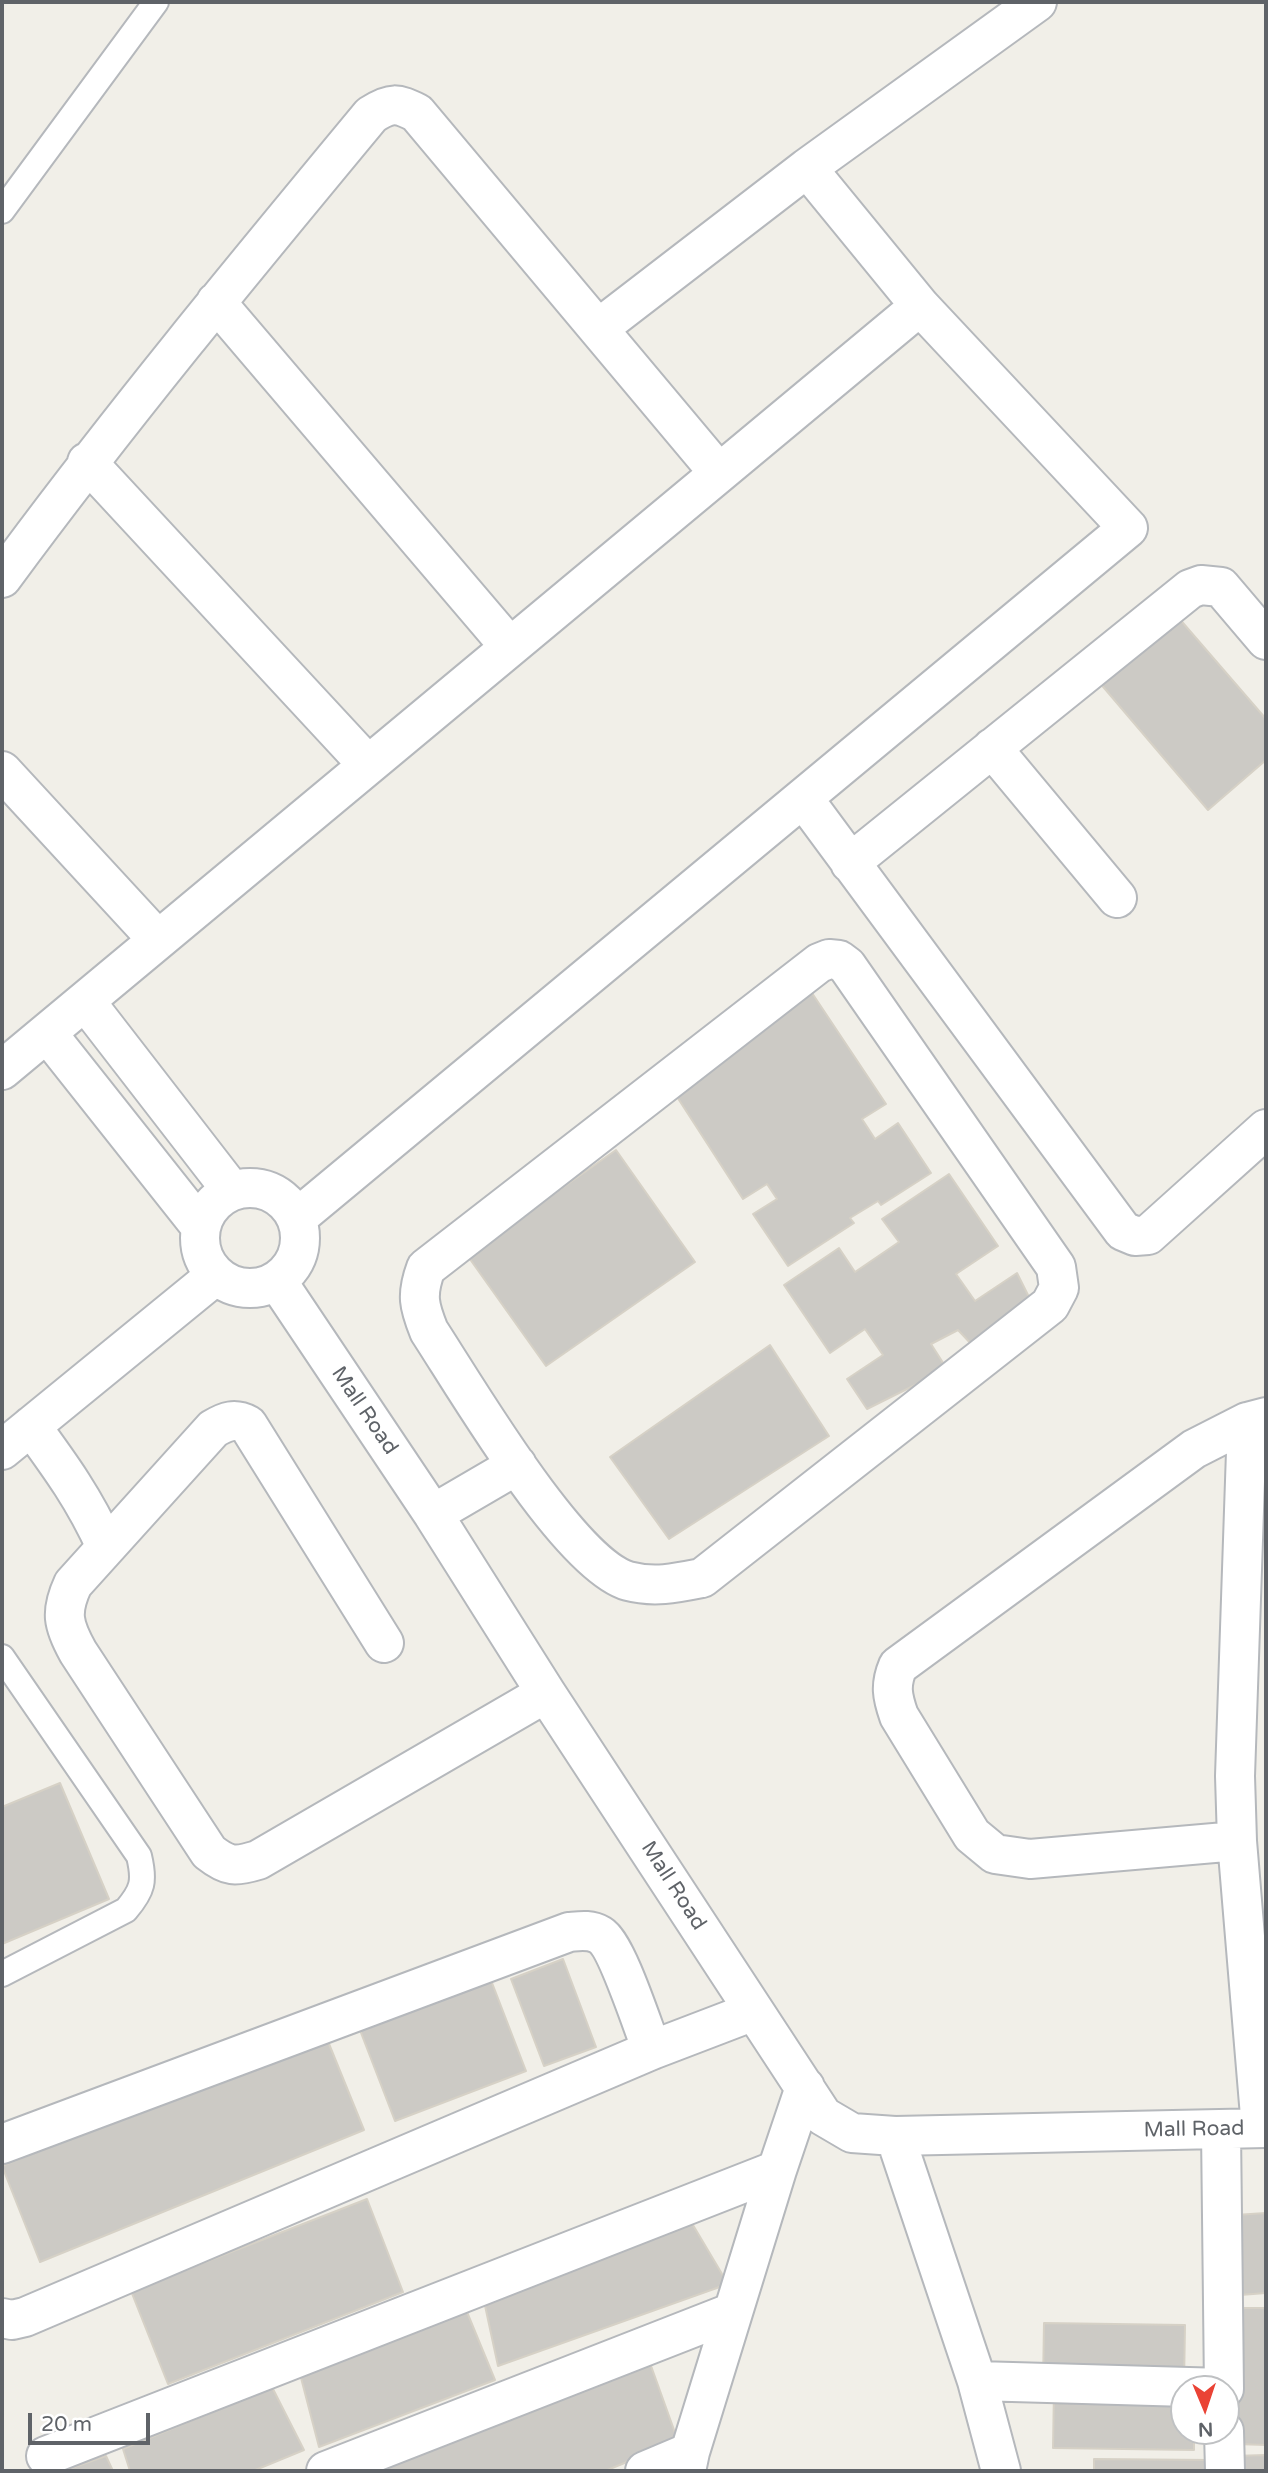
<!DOCTYPE html>
<style>
body{margin:0}
#map{position:relative;width:1268px;height:2473px;overflow:hidden;background:#f1efe8;font-family:"Varela Round",sans-serif}
canvas{display:block}
.frame{position:absolute;inset:0;border:4px solid #5f6368;pointer-events:none}
.north{position:absolute;left:1170px;top:2375px;width:70px;height:70px;box-sizing:border-box;background:#fff;border:2px solid #bfc1c3;border-radius:50%;rotate:178deg;font-size:19px;font-weight:700;line-height:28px;text-align:center;color:#5f6368}
.north::after{content:'';display:block;margin:auto;width:24px;height:32px;background:#ea4335;clip-path:polygon(50% 0,100% 100%,50% 72%,0 100%)}
.scale{position:absolute;left:28px;top:2413px;width:122px;height:32px;box-sizing:border-box;border:4px solid #5f6368;border-top:0;padding-left:9px;font-size:21px;line-height:24px;white-space:nowrap;color:#5f6368;-webkit-text-stroke:5px #fff;paint-order:stroke}
</style>
<div id="map">
<canvas width="1268" height="2473"></canvas>
<div class="frame"></div>
<div class="north">N</div>
<div class="scale">20 m</div>
</div>
<script>
const g = document.querySelector('canvas').getContext('2d');
g.lineJoin = 'round';
function fillPath(path, color) { g.fillStyle = color; g.fill(path, 'evenodd'); }
function trace(path, color, width, dash) { g.strokeStyle = color; g.lineWidth = width; g.lineCap = dash ? 'butt' : 'round'; g.setLineDash(dash || []); g.stroke(path); }
function label(font, color, halo, rows, align = 'center') {
  g.font = font + ' "Varela Round",sans-serif'; g.lineWidth = 7; g.setLineDash([]); g.textBaseline = 'middle'; g.strokeStyle = halo; g.fillStyle = color; for (const [text, x, y, turn = 0] of rows) {
    g.save(); g.translate(x, y); g.rotate((+turn || 0) * Math.PI / 180); g.textAlign = isNaN(turn) ? turn : align; if (halo) g.strokeText(text, 0, 0); g.fillText(text, 0, 0); g.restore();
  }
}
const building = new Path2D(`
 M1177 616 1266 719V760L1208 810 1099 682Z
 M812 993 886 1104 862 1119 875 1139 898 1123 931 1173 881 1205 878 1201 850 1218 854 1223 788 1266 753 1214 777 1199 767 1184 743 1199 670 1086Z
 M616 1150 695 1262 546 1366 467 1255Z
 M949 1174 998 1246 956 1274 975 1301 1017 1273 1031 1301 975 1348 958 1330 931 1344 947 1369 867 1409 847 1379 883 1355 865 1329 830 1353 784 1285 839 1248 855 1272 899 1242 882 1219Z
 M770 1345 829 1436 669 1539 610 1457Z
 M60 1783 109 1899 2 1944V1807Z
 M563 1959 596 2047 544 2066 511 1979Z
 M489 1975 526 2071 395 2121 358 2025Z
 M325 2034 364 2130 40 2262 2 2166Z
 M367 2199 403 2292 168 2384 131 2291Z
 M1266 2213V2293L1240 2295 1235 2215Z
 M690 2220 728 2284 498 2366 484 2301Z
 M1239 2308H1266V2445L1236 2444Z
 M467 2312 495 2380 319 2447 300 2374Z
 M1044 2323 1185 2325 1184 2385 1043 2383Z
 M650 2363 678 2441 605 2471H372Z
 M272 2387 304 2450 253 2471H130L123 2449Z
 M1054 2389 1184 2391V2431H1194V2450L1053 2448Z
 M1266 2455V2471H1234L1233 2456Z
 M106 2456 113 2471H63Z
 M1094 2459 1211 2460V2471H1094Z`);
fillPath(building, '#cccac5');
trace(building, '#d6d1c6', 2);
const service = new Path2D(`
 M2 211 156 2
 M2 1657 139 1856C145 1881 143 1890 126 1910L2 1974`);
const minor = new Path2D(`
 M216 302 510 647
 M599 328 807 168 1037 2
 M87 462 368 765
 M2 578C119 419 245 267 371 115 391 102 397 103 417 113L719 473
 M992 748 1117 898
 M2 771 158 940
 M803 798 1123 1231 1135 1236 1148 1235 1266 1129
 M850 863 1190 589 1201 585 1221 587 1266 640
 M829 959 839 960 847 966 1056 1267 1059 1288 1050 1305 702 1578C677 1583 654 1588 628 1581 569 1564 465 1386 429 1331 419 1306 416 1295 426 1268L819 963Z
 M85 1001 232 1191
 M47 1033 200 1226
 M2 1070 920 306
 M200 1238a50 50 0 1 1 100 0a50 50 0 1 1-100 0Z
 M297 1218 1128 528 920 306 807 168
 M277 1281 433 1514 546 1693 823 2116 852 2133 895 2136 1266 2128
 M1247 1422 1235 1776 1237 1841 1261 2128
 M31 1426C61 1467 85 1500 106 1547
 M2 1450 215 1276
 M433 1514 517 1465
 M384 1643 248 1425C235 1418 226 1421 213 1429L73 1584C60 1612 63 1625 78 1652L209 1852C228 1867 235 1867 258 1860L546 1693
 M1237 1841 1030 1859 995 1854 972 1835 899 1716C892 1696 890 1685 898 1666L1194 1449 1247 1422 1266 1417
 M1221 2130 1224 2389
 M895 2136 977 2381 1001 2471
 M2 2144 569 1932C580 1931 590 1929 600 1935 617 1945 643 2028 652 2050
 M2 2318 12 2320 25 2317 652 2050 754 2011
 M977 2381 1224 2388
 M1224 2431 1225 2471
 M46 2456 777 2170
 M326 2471 733 2312
 M645 2471 690 2452
 M686 2471 690 2452 777 2170 805 2087`);
trace(service, '#b5b8bc', 28);
trace(minor, '#b5b8bc', 42);
trace(service, '#fff', 24);
trace(minor, '#fff', 38);
label('21px', '#5f6368', '#fff', [
 ["Mall Road",364,1411,56],
 ["Mall Road",673,1886,57],
 ["Mall Road",1194,2130,-1]
]);
</script>
